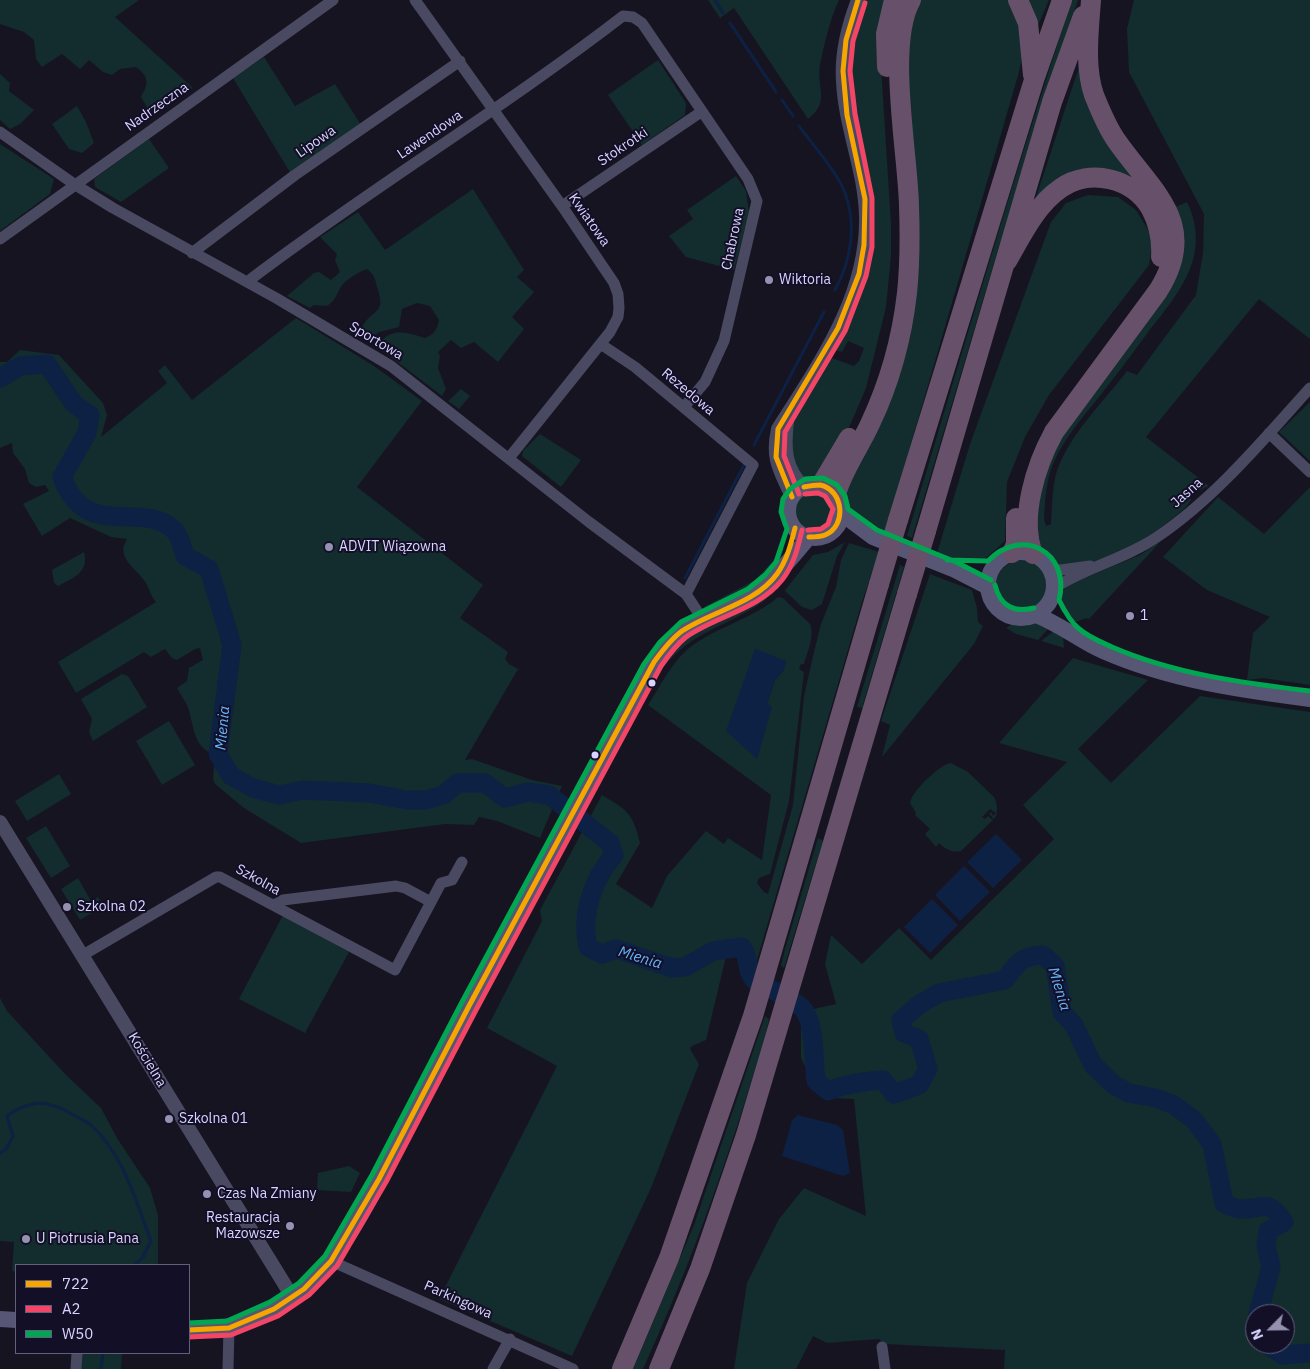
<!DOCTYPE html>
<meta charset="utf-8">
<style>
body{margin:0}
#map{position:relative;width:1310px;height:1369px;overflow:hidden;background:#161421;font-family:"IBM Plex Sans",sans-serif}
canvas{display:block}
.legend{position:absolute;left:15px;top:1264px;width:175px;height:90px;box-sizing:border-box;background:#130f26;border:1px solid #625e7d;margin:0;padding:6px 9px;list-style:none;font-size:15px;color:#d9d4ff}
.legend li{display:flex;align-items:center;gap:10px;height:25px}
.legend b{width:25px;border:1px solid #625e7d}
.north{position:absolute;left:1245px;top:1304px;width:50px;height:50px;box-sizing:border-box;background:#130f26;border:1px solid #625e7d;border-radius:50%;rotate:247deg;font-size:14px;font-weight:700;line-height:20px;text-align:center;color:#d9d4ff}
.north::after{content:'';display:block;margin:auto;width:18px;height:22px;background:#9591b1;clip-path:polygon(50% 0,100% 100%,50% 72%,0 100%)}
</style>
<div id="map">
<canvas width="1310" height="1369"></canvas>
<ul class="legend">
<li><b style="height:6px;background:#f7a600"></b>722</li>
<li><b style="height:6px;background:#f34667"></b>A2</li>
<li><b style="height:6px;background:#00a651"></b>W50</li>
</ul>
<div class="north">N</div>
</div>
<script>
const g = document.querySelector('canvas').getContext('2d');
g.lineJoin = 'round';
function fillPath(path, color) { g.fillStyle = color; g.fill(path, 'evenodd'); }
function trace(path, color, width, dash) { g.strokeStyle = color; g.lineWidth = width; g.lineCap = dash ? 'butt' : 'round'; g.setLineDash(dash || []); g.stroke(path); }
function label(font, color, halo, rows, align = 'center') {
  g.font = font + ' "IBM Plex Sans",sans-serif'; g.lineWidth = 4; g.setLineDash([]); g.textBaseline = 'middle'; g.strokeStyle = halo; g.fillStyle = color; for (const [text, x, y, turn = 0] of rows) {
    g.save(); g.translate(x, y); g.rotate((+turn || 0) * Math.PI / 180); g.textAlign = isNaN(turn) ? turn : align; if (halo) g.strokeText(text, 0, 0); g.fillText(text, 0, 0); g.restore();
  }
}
fillPath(new Path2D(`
 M0 0H139L115 17 193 88 153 117 141 97C149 83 149 77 136 67L120 69 112 75 103 72 89 60 80 69 62 54 42 67 36 59 34 40 24 32 0 24Z
 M708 0H839C830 19 824 45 820 65 816 88 831 101 808 119L734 8 720 18Z
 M865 0H886L879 35 891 223V256L886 307 866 388 848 430 815 479 800 476C797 467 791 457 789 447 784 421 815 379 829 357L854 366 859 361 864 348 848 341 842 352 833 349C853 311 875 270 872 224 869 168 843 112 850 55 852 36 858 18 865 0Z
 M920 0H1010L1019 17 1024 48 1019 72 886 530 879 534 847 509 844 493 900 362 909 120 907 34Z
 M1026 0H1049L1036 30Z
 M1072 0H1078L997 253 912 538 907 536C961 357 1013 178 1072 0Z
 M1134 0H1310V339L1259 299 1146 437 1209 486 1200 490 1192 486 1186 489 1191 500 1187 506C1158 533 1103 570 1061 567 1051 566 1043 554 1037 548V504L1055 444 1165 291 1173 208 1187 202C1212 254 1180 292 1149 331 1134 351 1119 372 1103 392 1086 414 1064 437 1053 464 1048 476 1046 491 1045 504 1045 511 1042 521 1047 526L1051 524C1052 507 1052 490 1056 474 1068 435 1103 403 1127 371L1137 375 1196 295 1203 253 1204 214 1129 72 1127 29Z
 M1083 55 1143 183 1112 173 1034 203Z
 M264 57 295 106 335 84 361 125 291 174 233 78Z
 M658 60 686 103 685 115 642 145 608 95Z
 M0 74 10 83 9 91 34 110 20 124 10 129 0 120Z
 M77 106 86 122 94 143 82 153 69 149 52 124Z
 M149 139 169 168 121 202 95 187 94 179Z
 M0 144 54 179 50 194 0 231Z
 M736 176 746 191 749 213 734 270 686 257 669 236 693 219 687 210Z
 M473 189 524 270 517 277 534 292 512 317 524 329 498 362 474 342 461 348 451 340 438 352 440 356 438 368 446 389 442 396 379 348 380 342C394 327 408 333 425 338 434 334 437 330 439 320L430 306 417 303 402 309 399 327 379 332 368 340 363 337 367 332 362 327C372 309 386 314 378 290 375 281 376 276 367 269 360 271 345 280 341 287 336 295 336 300 327 306L314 305 310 308 287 296 314 273 319 272 331 280 340 272 335 260 337 254 320 237 358 212 385 250Z
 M1088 195 1118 197 1136 210 1153 238 1149 265 1049 395 1025 437 1007 482 1005 541 980 563 949 559 937 553 970 444 1051 222 1066 203Z
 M296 318 374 366 422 401 357 487 483 585 460 618 508 652 505 659 509 664 518 669 465 760 472 759 532 780 562 786 540 838 497 821 479 817 474 825 445 824 301 843 244 808 215 784 213 779 215 754C192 749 194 722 187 705 184 699 180 694 177 688L187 681 189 668 203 660 200 648 195 649 177 660 172 658 165 649 151 657 144 652 76 693 58 662 156 602C151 596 150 591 147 585 139 569 114 559 127 539L111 537 70 518 42 536 23 504 49 491 45 485 36 487 29 483 25 469 13 453 12 443 0 448V362H7L20 350 59 355 103 403 107 415 101 437 167 383 158 371 165 365 192 400Z
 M461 389 470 396 459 409 448 401Z
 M1310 402V461L1279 432Z
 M540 434 581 460 561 487 522 456 523 451Z
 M1310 487V685L1263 678 1247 680 1253 633 1270 617 1207 590 1163 557 1218 497 1264 534Z
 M794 512a20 20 0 1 1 40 0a20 20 0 1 1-40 0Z
 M1161 541 1089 619 1086 618 1076 622 1064 612H1062L1058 604V597L1067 585 1140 555Z
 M845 542 837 556 822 604 812 610 802 607 785 591 786 589 813 555 828 552Z
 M849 543 879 552 862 602 755 967 748 943 744 939 729 944 706 1040 692 1046 690 1049 699 1064 651 1188 572 1356 439 1299 557 1066 487 1028 542 921 540 910 602 795C627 810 633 813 640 843L616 884 652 908 667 876 706 831 724 844 728 838 762 860 771 795 648 705C660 687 671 663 688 649 715 627 751 620 778 597L783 598 810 624C815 636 807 653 804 664H801L799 669 804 672 789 801 770 874 759 878 757 883 764 892 768 894 793 805 804 696 814 652 821 624 836 587 841 560ZM755 649 784 670 775 680 767 703Z
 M782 546 784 548C777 580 738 594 712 608L704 607 755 580 772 562Z
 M84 552C89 572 75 577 58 586L54 583 52 570Z
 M996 586a26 26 0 1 1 52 0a26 26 0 1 1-52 0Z
 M900 565 904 567 862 708 857 707Z
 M930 574 972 590 977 608 978 622 983 626 974 644 882 757 890 725 881 721Z
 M770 590 776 591C740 625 696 625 662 669L665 660 679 643Z
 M1032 622H1040L1050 627 1038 640 1016 634 1006 628 1011 625Z
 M1055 630 1063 636 1064 648 1041 641Z
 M1073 658 1148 680 1078 749 1111 783 1200 696 1310 712V1369H1004L1005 1350 885 1344 879 1339 827 1343 813 1336 796 1369H734L747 1283 779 1219 804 1188 866 1216 854 1099 831 1098 817 1090 801 1058V1012L836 1004 825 964 831 935 862 964 899 928 931 960 1054 839 1023 805 1067 762 999 743ZM1255 1314H1285V1344H1255Z
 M122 674 128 676 147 707 93 741 89 732 92 719 81 699Z
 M169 721 195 765 162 785 136 741Z
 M951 763 968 772 994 797C997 802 999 814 994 819L989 814 991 812 993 816 996 813 990 809 982 817 985 819 988 816 993 820 961 851C952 853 945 849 939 843L936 847 925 834 930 829 915 815 916 813 910 803C911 792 940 764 951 763Z
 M59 774 71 794 27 821 15 801Z
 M46 826 70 866 51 878 26 838Z
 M818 838 823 841 784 968 781 966 785 949Z
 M78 878 91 901 98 897 103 906 80 920 61 889Z
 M283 915 349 952 305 1033 239 999Z
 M0 998 7 1011 66 1075 101 1108 117 1138 150 1188 158 1215V1265H16V1272L12 1271 14 1242 0 1241Z
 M765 1016 769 1019 766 1033C732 1148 693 1260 643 1369H633L694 1225Z
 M349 1166 360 1173 351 1192 317 1190 318 1173Z
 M82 1353H122L121 1369H81Z`), '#132c2d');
fillPath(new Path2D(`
 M755 649 786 661 784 670 775 680 767 703 772 707 757 759 726 731Z
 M996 834 1022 860 993 888 967 862Z
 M964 866 990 892 960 921 935 895Z
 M932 899 958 925 930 953 904 927Z
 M798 1115 837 1125 843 1130 850 1173 843 1176 782 1156 792 1120Z`), '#0d2144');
trace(new Path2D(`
 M715 0 723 13
 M730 23 776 92
 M782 100 793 116
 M799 126C812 144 838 173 845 193 857 225 851 261 835 290
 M754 445 824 312
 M685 578 744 465
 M0 1153 6 1149 13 1136 7 1116C27 1101 46 1099 68 1112 75 1116 85 1120 91 1125 124 1155 136 1202 151 1241L143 1257 135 1265
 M101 1369 103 1353`), '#0d2144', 3);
trace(new Path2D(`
 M0 378 20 366 47 364 74 404 90 415 87 433 62 477C86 543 142 498 175 531 180 537 183 549 185 556L209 569 232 645 218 754 231 776 253 788 279 795 303 790 369 793 407 800H426L443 795 458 783H485L505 798 528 792 549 795 610 843 614 855C592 880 581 915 588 947L602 954 616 949 672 968 685 967 713 951 742 947C750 957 745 971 755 981 769 989 787 996 800 1006 816 1018 813 1062 816 1081L828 1091C846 1084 863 1081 883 1080L894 1094 919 1085 928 1069 919 1039 904 1033 901 1020 920 1004 939 993 1005 980C1017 963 1021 956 1043 955L1055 966 1062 1012 1074 1025 1093 1065 1114 1085 1129 1093 1156 1098 1174 1105 1194 1120 1212 1144 1224 1203C1228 1205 1234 1208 1239 1209 1262 1210 1268 1197 1284 1222L1268 1231 1266 1246 1271 1267 1258 1314
 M1266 1344 1283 1355 1310 1353`), '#0d2144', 19);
trace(new Path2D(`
 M415 0 562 206 614 283 618 294 619 308 618 317 610 332 509 458
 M0 132 74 184 113 208 276 298 391 366 589 522 686 594 703 620
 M562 206 701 112
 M0 239 333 0
 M192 253 295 175 460 61
 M247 282C369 189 501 110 623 16L633 17 642 23 748 179 757 201 724 341 705 382 684 407
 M602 345 635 367 753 465 686 594
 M1269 433 1310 472
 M1051 569 1061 570 1090 566
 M1054 588C1086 567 1125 559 1157 537 1215 498 1263 440 1310 388
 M431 902 441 883 452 880 462 862
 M83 955 216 877H220L395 970 431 902 405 888 396 886 283 900 274 905
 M331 1261 573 1369
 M882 1347 885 1369
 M76 1369 77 1353
 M228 1369 229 1328
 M493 1369 510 1339`), '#4a4962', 11);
trace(new Path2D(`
 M787 421C784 447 784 469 804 487
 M792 497C781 471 771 460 778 429 819 364 868 296 866 216 865 170 845 127 843 81 841 53 848 26 858 0
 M0 822 293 1298`), '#4a4962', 14);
trace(new Path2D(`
 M788 511a27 27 0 1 1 54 0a27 27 0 1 1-54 0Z
 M841 513 873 537 953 569 988 587
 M988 585a33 33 0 1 1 66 0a33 33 0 1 1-66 0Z
 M1036 615C1060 624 1080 641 1103 651 1169 680 1239 690 1310 699
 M0 1319 16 1320
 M189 1330C234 1331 280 1314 312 1281 357 1237 388 1161 417 1105 466 1012 517 920 567 827 597 771 621 708 659 656 683 622 722 616 754 593 776 578 792 557 809 537`), '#575674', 16);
trace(new Path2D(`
 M1018 0 1028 23 1033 75
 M887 67 886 34 894 0
 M1007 261C1022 235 1036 205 1061 188 1090 168 1133 178 1151 209 1159 224 1162 241 1161 257
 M821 485 849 438
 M836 495C840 475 861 444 870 424 889 384 902 337 907 293 910 264 910 235 909 206 908 153 886 44 911 0
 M898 520 1034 80 1062 0
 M926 531 1052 102 1083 16
 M1012 553 1016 544V518
 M1033 554C1019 517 1036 465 1054 432L1158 291C1201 223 1151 191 1116 140 1107 127 1100 110 1094 95 1084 66 1089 30 1091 0
 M622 1369 669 1258 753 1016 879 584
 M659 1369 700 1269 746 1135 907 594`), '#67516a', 20);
trace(new Path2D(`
 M879 584 898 520
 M907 594 926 531`), '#67516a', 20);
trace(new Path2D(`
 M804 487C809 486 815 485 820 485 844 490 847 526 825 535 820 537 814 537 809 537
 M792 497 776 457 778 429 838 328 859 274 864 245 865 199 847 115 843 71 846 40 858 0
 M189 1330 229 1328 274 1309 304 1289 331 1261 379 1179 469 1006 654 662C662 651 671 639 682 631 712 611 755 604 777 574 787 560 791 544 795 528`), '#f7a600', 5);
trace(new Path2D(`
 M799 494 784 456 785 432 845 331 866 276 872 247V198L855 114 850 71 853 41 865 3
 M805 494 818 493 825 496 833 509 828 524 821 529 808 530
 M189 1337 231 1335 278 1316 309 1295 337 1266 386 1182 476 1010 661 666C668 656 676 645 686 637 716 616 758 610 782 580 794 565 798 547 802 530`), '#f34667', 5);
trace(new Path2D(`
 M947 560 988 561C1022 526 1071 552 1059 600 1064 610 1070 621 1078 628 1088 637 1101 642 1112 647 1174 674 1243 683 1310 691
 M995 585C1000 606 1014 613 1034 608
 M189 1323 227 1321 270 1302 299 1283 325 1256 372 1175 462 1002 644 664 660 642 681 622 748 589 765 575 776 562 787 529 781 512 783 499 790 489 805 479 823 478 837 485 845 496 848 509 877 530 956 562 991 580`), '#00a651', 5);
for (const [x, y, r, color] of [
 [769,280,5,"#9591b1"],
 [329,547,5,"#9591b1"],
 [1130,616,5,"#9591b1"],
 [652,683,4.5,"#d9d4ff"],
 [595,755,4.5,"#d9d4ff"],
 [67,907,5,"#9591b1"],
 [169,1119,5,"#9591b1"],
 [207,1194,5,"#9591b1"],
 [290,1226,5,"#9591b1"],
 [26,1239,5,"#9591b1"]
]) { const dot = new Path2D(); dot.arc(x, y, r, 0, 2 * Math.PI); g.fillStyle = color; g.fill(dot); trace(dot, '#130f26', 2); }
label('14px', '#d9d4ff', '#130f26', [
 ["Nadrzeczna",157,107,-35],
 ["Lawendowa",430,135,-34],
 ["Lipowa",316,142,-35],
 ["Stokrotki",623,147,-34],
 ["Kwiatowa",589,220,55],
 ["Chabrowa",733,239,-78],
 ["Sportowa",376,341,31],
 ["Rezedowa",688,392,40],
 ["Jasna",1187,493,-42],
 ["Szkolna",258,880,29],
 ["Kościelna",147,1060,59],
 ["Parkingowa",458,1300,24]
]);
label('14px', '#d9d4ff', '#130f26', [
 ["Wiktoria",779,280],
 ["ADVIT Wiązowna",339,547],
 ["1",1140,616],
 ["Szkolna 02",77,907],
 ["Szkolna 01",179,1119],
 ["Czas Na Zmiany",217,1194],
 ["Restauracja",280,1218,"right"],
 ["Mazowsze",280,1234,"right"],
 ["U Piotrusia Pana",36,1239]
], 'left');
label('italic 15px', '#62b6ff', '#130f26', [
 ["Mienia",223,728,-85],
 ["Mienia",640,958,17],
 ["Mienia",1059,989,73]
]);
</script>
